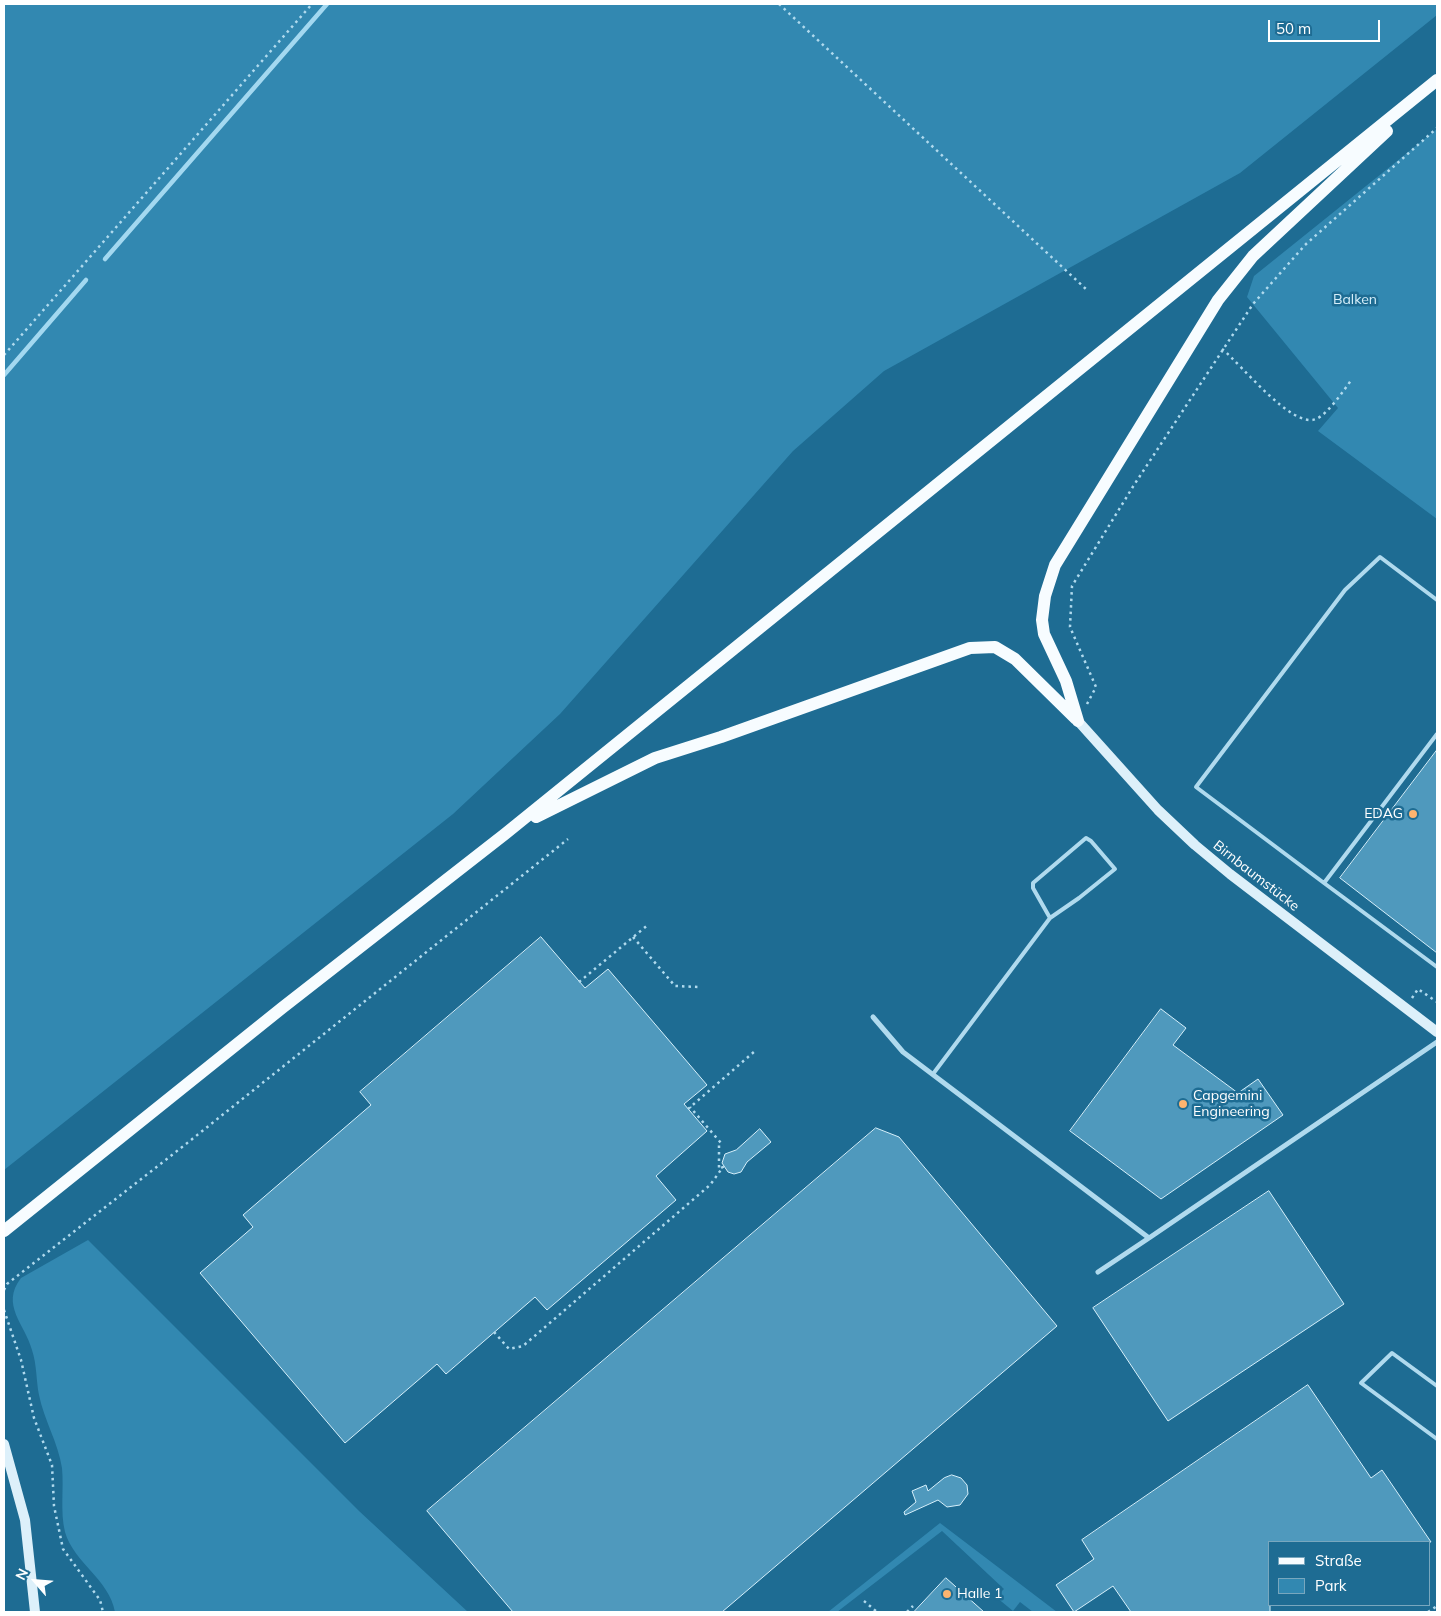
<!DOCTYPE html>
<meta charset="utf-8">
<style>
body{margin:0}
#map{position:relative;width:1441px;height:1616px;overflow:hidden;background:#1e6c93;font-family:Mulish,sans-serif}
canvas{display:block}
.frame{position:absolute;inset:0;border:5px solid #fff;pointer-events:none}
.legend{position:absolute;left:1268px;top:1541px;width:162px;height:65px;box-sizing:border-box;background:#1e6c93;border:1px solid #78a7be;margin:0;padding:6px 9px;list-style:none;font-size:15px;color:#fff}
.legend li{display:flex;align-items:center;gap:10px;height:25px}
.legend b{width:25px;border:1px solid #78a7be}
.north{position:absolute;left:10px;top:1556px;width:50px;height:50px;-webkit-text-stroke:4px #1e6c93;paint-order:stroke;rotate:297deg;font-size:14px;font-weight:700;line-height:20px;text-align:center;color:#fff}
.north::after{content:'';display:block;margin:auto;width:18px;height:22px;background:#fff;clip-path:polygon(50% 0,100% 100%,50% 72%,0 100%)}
.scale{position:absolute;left:1268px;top:20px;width:112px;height:22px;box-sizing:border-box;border:2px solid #fff;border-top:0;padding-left:6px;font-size:15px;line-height:18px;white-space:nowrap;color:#fff;-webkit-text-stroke:4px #1e6c93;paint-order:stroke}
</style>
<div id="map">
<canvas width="1441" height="1616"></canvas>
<div class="frame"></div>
<ul class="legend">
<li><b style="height:6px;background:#f7fcff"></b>Straße</li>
<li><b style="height:14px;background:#3288b1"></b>Park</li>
</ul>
<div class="north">N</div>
<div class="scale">50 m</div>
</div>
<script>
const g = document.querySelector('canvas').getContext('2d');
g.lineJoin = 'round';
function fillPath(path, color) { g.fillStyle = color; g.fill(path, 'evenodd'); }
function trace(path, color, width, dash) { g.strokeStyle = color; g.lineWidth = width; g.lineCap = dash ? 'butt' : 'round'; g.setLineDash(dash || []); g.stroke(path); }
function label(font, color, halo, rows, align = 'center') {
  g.font = font + ' Mulish,sans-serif'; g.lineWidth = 5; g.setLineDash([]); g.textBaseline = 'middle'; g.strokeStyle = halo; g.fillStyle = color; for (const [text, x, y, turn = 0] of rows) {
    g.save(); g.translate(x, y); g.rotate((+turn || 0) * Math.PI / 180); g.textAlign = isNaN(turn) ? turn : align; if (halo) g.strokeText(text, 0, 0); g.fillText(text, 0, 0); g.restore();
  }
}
fillPath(new Path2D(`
 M4 4H1437V15L1240 173 884 371 793 451 560 714 453 814 4 1170Z
 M1437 129V519L1318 431 1338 408 1247 297 1254 276Z
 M88 1240 359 1511 468 1612H115C109 1579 74 1563 65 1532 60 1512 64 1488 62 1468 58 1442 44 1420 39 1395 36 1380 37 1365 32 1350 25 1324 0 1305 21 1278Z
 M940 1523 1057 1612H1033L1020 1602 1013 1611 996 1597 1004 1589 942 1531 837 1612H828Z`), '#3288b1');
trace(new Path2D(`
 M105 259 327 4
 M4 375 86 280`), '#a3d8f0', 4.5);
const building = new Path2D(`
 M1437 750V953L1340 878Z
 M541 937 585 988 608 969 707 1085 684 1104 707 1131 656 1176 676 1200 547 1310 535 1297 446 1374 437 1364 345 1443 200 1273 253 1227 243 1215 371 1105 360 1092Z
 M1161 1009 1186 1028 1173 1045 1238 1093 1258 1079 1283 1115 1161 1199 1070 1131Z
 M876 1128 899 1137 1057 1326 722 1612H513L427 1511Z
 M760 1129 771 1142 747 1162 741 1172 734 1174 728 1172 722 1163 725 1154 736 1150Z
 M1269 1191 1344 1304 1168 1421 1093 1308Z
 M1308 1385 1371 1478 1382 1470 1431 1542H1270V1612H1131L1113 1586 1074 1612 1056 1585 1094 1559 1082 1540Z
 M952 1475 961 1478 967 1485 968 1494 960 1505 947 1507 938 1500 905 1515 904 1512 916 1502 912 1491 926 1485 928 1491 944 1478Z
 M946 1578 984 1612H914Z`);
fillPath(building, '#4f99bd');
trace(building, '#d6effa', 1);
trace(new Path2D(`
 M779 4 1087 290
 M1222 349C1241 364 1292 429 1316 419 1328 414 1344 390 1352 379
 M4 355 312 4
 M1087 704 1096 687 1070 627 1072 586 1134 485 1253 304 1305 245 1437 128
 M633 937 675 986 699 987
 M579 982 649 924
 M1412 998 1418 989 1437 1002
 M688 1109 755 1051
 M4 1290 7 1284 191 1140 568 839
 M4 1310 21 1360 34 1418 52 1465 54 1506 63 1549 100 1600 103 1612
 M494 1332 509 1349 523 1346 710 1185 723 1167 719 1169V1145L721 1143 690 1107
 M864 1601 877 1612
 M907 1612 913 1606
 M1428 1612 1437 1606`), '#b0daee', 2.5, [2.5, 4]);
trace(new Path2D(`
 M1437 734 1324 883 1437 967
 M1324 883 1196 787 1345 590 1380 557 1437 600
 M933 1074 1050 918 1079 898 1115 869 1091 841 1086 838 1033 883V888L1050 918
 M1437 1386 1392 1353 1361 1383 1437 1439`), '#b0daee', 4);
trace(new Path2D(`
 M873 1017 903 1052 1149 1238 1437 1042
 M1098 1272 1149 1238`), '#b0daee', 5);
trace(new Path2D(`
 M1078 721 1158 810 1195 845 1230 874 1437 1032
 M4 1444 25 1520 35 1612`), '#ddf0fa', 10);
trace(new Path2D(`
 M1078 721 1066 681 1044 634 1042 620 1045 596 1055 565 1218 300 1253 256 1387 131
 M536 817 655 758 721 737 970 648 995 647 1015 659 1076 719
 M4 1231 282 1008 505 834 1437 80`), '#f7fcff', 12);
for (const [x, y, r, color] of [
 [1413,814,5,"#fdb46f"],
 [1183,1104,5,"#fdb46f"],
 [947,1594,5,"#fdb46f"]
]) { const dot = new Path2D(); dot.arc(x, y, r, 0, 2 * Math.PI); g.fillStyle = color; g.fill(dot); trace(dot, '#1e6c93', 2); }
label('14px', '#d6effa', '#1e6c93', [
 ["Balken",1355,300]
]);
label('14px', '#fff', '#1e6c93', [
 ["EDAG",1403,814,"right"],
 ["Capgemini",1193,1096],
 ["Engineering",1193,1112],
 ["Halle 1",957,1594]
], 'left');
label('14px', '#fff', '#1e6c93', [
 ["Birnbaumstücke",1256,876,38]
]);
</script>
